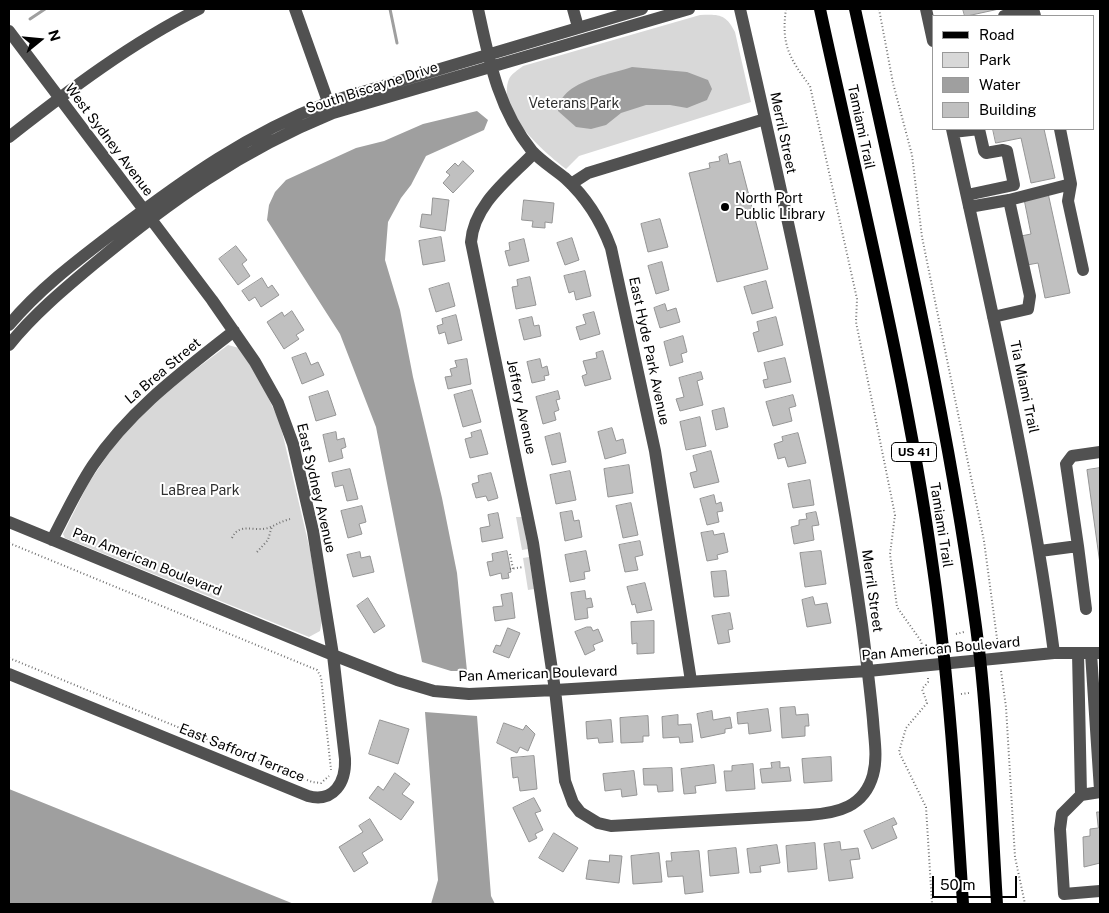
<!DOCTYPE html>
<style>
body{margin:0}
#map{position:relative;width:1109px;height:913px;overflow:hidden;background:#fff;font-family:"Public Sans",sans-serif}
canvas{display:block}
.frame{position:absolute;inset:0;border:10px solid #000;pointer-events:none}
.legend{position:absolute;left:932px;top:15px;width:162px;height:115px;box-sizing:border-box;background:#fff;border:1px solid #999;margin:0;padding:6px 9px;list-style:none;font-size:15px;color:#000}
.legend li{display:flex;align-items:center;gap:10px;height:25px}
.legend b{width:25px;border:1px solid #999}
.north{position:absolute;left:15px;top:15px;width:50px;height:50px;-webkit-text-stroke:4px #fff;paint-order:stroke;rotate:73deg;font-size:14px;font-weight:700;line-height:20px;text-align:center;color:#000}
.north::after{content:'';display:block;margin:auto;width:18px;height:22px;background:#000;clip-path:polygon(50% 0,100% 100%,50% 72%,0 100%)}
.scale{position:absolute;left:932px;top:876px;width:85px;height:22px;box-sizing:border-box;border:2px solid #000;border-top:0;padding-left:6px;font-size:15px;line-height:18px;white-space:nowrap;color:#000;-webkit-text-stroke:4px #fff;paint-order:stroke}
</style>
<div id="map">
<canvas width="1109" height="913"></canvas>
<div class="frame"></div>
<ul class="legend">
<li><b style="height:6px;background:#000"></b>Road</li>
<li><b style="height:14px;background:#d8d8d8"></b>Park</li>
<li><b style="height:14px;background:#9f9f9f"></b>Water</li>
<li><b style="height:14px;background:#c0c0c0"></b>Building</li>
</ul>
<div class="north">N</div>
<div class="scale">50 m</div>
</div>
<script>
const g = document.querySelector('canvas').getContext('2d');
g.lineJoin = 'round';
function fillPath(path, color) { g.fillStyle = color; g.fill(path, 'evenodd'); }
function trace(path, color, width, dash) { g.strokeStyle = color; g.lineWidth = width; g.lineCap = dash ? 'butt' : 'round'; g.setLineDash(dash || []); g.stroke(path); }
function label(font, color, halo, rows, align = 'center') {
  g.font = font + ' "Public Sans",sans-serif'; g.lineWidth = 4; g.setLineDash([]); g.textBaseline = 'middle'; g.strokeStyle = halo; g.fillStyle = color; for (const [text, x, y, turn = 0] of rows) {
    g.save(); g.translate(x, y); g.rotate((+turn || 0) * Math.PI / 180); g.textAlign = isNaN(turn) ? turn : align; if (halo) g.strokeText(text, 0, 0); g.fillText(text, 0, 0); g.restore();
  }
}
fillPath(new Path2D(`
 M700 15C719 14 726 14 735 32L751 102 579 156 566 169C544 152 496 111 509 79 511 74 518 70 523 66Z
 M228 345 239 348 261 382 280 423 310 550 322 620 320 631 309 637 65 538 63 534 88 484 121 435 156 399Z
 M516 517H522L528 549 522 550Z
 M529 557 534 589 528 590 523 558Z`), '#d8d8d8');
fillPath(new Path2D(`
 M632 67 687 72 708 80 712 89 707 100 687 108 670 105H646L621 113 606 125 591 129 576 127 558 111C560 81 609 75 632 67Z
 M477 111 488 120 484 130 426 156 411 185 401 198 388 222 385 260 400 310 413 377 442 498 457 573 467 671H451L422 662 376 427 340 334 267 220 269 205 275 192 286 180 356 148 384 141 423 124Z
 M425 712 477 716 491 896 495 904H431L438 880Z
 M9 789 294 904H9Z`), '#9f9f9f');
trace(new Path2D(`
 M390 9 397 43
 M30 19 45 9`), '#9f9f9f', 3);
const building = new Path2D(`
 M963 9H999L967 16H965Z
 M993 129H1044L1055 178 1031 183 1021 138 996 143Z
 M727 154 729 164 740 161 768 269 717 282 689 173 710 168 709 163 720 161 719 157Z
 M463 161 474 171 453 193 443 183 450 175 446 172 455 163 458 166Z
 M1048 193 1070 293 1045 298 1038 263 1027 265 1021 236 1031 234 1024 199Z
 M433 198 449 200 445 231 420 227 422 214 431 215Z
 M524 200 554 203 552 223 545 222V228L532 227 533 221 522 220Z
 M660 219 668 247 648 252 641 224Z
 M441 237 445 261 423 265 419 241Z
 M572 238 579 260 565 265 557 243Z
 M524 239 529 261 509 266 505 251 510 250 509 243Z
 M236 246 247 260 242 264 250 276 238 285 219 259Z
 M662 262 669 290 656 294 648 266Z
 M585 271 591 296 576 300 574 291 569 293 564 276Z
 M530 277 536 305 516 309 512 287 518 286 517 280Z
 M262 278 268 288 272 285 279 295 261 307 255 297 249 301 242 291Z
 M766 281 773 308 752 314 744 287Z
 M449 283 455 306 436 312 429 289Z
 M665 304 667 311 676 308 680 322 660 328 654 308Z
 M292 311 304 330 296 335 299 339 284 349 267 322 282 312 284 316Z
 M594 312 600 334 580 340 576 327 586 324 583 315Z
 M456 315 462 340 448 344 445 332 439 334 437 326 443 324 442 319Z
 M532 317 534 326 539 325 541 336 524 340 519 320Z
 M776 317 783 345 758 352 753 333 759 331 757 322Z
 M683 336 687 352 681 354 683 362 670 366 664 342Z
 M603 351 611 379 585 386 582 376 587 374 583 361 597 358 596 353Z
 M306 353 311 365 318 362 324 375 302 384 292 358Z
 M785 358 791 382 765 388 763 380 768 379 764 363Z
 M467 359 471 384 448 389 445 377 452 376 450 369 457 367 455 361Z
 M540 359 542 368 547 366 549 375 544 376 545 380 532 383 527 362Z
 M701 372 703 379 697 381 703 405 680 411 676 399 684 397 679 378Z
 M472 390 481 422 463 427 454 395Z
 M328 391 336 415 316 421 309 397Z
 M558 391 560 399 556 400 559 410 554 412 556 420 543 424 536 397Z
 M793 395 796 406 789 408 792 421 773 426 766 402Z
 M724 408 728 427 716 430 712 411Z
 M700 417 706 446 686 450 680 422Z
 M612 428 616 441 623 439 626 453 605 459 598 432Z
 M481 430 488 454 470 458 465 439 472 437 471 433Z
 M336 432 337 440 344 438 346 447 341 449 343 458 329 462 323 435Z
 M560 433 566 462 552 465 545 437Z
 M798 433 806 463 788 467 785 457 778 459 774 444 783 441 782 437Z
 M711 451 719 482 694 488 690 473 697 471 693 456Z
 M629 465 633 493 608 497 604 469Z
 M1100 468V564L1087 470Z
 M350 469 358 499 347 501 343 485 335 487 332 473Z
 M570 471 576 500 556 504 550 475Z
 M491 473 498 498 488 501 486 496 476 498 472 484 479 482 478 476Z
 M810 480 814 505 793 508 788 484Z
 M714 495 716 504 721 502 723 511 717 512 719 522 707 525 700 499Z
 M631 503 638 535 623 538 616 506Z
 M362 506 366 522 359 524 362 534 348 538 341 511Z
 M572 511 574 521 579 520 582 537 565 541 560 513Z
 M816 512 819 525 812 526 814 540 794 544 791 527 799 525V520L807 519 806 514Z
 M498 513 503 538 482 542 480 528 490 526 488 515Z
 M713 531 714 535 724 533 728 552 717 555 718 559 707 561 701 533Z
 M640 541 643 555 635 557 638 570 625 572 619 545Z
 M507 551 511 572 508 573 509 578 502 579 501 573 490 576 487 562 493 561 492 554Z
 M586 551 590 571 584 572 585 579 570 582 565 555Z
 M821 551 826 584 805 587 800 553Z
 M360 552 361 558 370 556 374 572 353 577 347 555Z
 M726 571 729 596 714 597 711 572Z
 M645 583 652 610 637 613 635 604 632 605 627 587Z
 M585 591 586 599 591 598 593 607 587 608 588 618 575 620 571 593Z
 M512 593 515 618 495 621 493 607 503 606 501 595Z
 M813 597 815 605 827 603 831 623 807 627 802 600Z
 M368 598 385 626 374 633 357 606Z
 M730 613 733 629 728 630 730 642 718 644 712 616Z
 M654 621V653L637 654V643L632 644 631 622Z
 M587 627H591L593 631 598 629 603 641 593 645 595 650 585 655 575 632Z
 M508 628 520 633 509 658 493 652 496 645 500 646Z
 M795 707 796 715 808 714 809 726H805V736L782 738 780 708Z
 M768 709 771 731 749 734 748 723 738 724 737 713Z
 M712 711 713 720 730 717 732 728 725 729V733L701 738 697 714Z
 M678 715V725L691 724 693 742 680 743 679 737 663 738 662 717Z
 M648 716 649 736H643V742L621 743 620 718Z
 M380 720 409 729 398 764 369 754Z
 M611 720 613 742 599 743 598 738 587 739 586 722Z
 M504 723 523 730 526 725 535 734 528 751 520 747 517 753 497 743Z
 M534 756 537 789 520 791 518 777 513 778 511 758Z
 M831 757 832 781 804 783 802 759Z
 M780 762V768L789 767 791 781 762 783 760 769 772 768 771 763Z
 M753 764 755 789 726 791 724 771H732V766Z
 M714 765 716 783 695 786 696 793 684 794 681 769Z
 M672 768 673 791 658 792 657 785H644L643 769Z
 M634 771 637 795 622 797 621 789 605 791 603 774Z
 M395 773 410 784 402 794 414 802 401 820 369 798 378 786 383 790Z
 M534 798 541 811 535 813 543 830 535 834 537 838 529 842 513 808Z
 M1097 812H1100V863L1084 867 1083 837 1090 836V829L1098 828Z
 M894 818 897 824 892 826 897 838 872 849 864 831Z
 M370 819 383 840 362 853 368 863 354 872 339 847 363 832 359 826Z
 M554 833 578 848 563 872 539 858Z
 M840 842 841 850 858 848 860 859 850 860 853 878 829 881 824 844Z
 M815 843 817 869 788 872 786 846Z
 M777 845 780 863 760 866 761 872 750 873 747 849Z
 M736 848 739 873 710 876 708 851Z
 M699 851 703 892 685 894 683 876 668 877 666 861H672L671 853Z
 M659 853 662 882 633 884 631 856Z
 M610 855 622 856 619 883 586 879 589 860 609 862Z`);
fillPath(building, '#c0c0c0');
trace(building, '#959595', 1);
trace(new Path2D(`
 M786 9C781 44 789 58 810 86L857 299 856 322 895 515 890 554 897 607 921 641 924 653
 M879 9 893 83 912 155 922 237 984 541 998 646
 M232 538C239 522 255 532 268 528 276 525 282 521 290 519
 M9 543 317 670 321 677 331 770
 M257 552 268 540 272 526
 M510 554 513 569
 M510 569 523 567
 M956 634 964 632
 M9 658 312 782 321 783 329 776
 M1001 671 1006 707 1015 857 1025 904
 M928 678V682L922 689 927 703 906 728 899 752 926 807 932 904
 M961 694 969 693`), '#737373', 2, [1, 2.5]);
trace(new Path2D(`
 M295 9 331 110
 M478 9C489 60 498 109 532 151 541 161 554 169 565 178 586 197 601 221 611 248L655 451 691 681
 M573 9 578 27
 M926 9 933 41
 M1033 9 1035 16
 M1004 16 1027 9
 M9 31 212 300 255 362 278 403 293 444 313 531 333 655 345 759C346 782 334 803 308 796L9 674
 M952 129C990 303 1031 476 1054 653
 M1060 129 1071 184 1068 201 1083 270
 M953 132 979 129 984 151 986 153 1003 150 1007 151 1014 185 967 195
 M9 137C69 90 131 43 199 9
 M534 153C509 179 474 204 471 242L533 543 555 690 565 781 573 803 580 812 598 823 611 826 809 815C838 813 864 807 873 775 878 757 874 738 873 720 870 688 866 656 862 625 833 418 787 213 740 9
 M571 184 588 173 765 119
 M1009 200 1071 184
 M969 207 1009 200 1030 296 1028 309 993 317
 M9 325C40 288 79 259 117 230 187 177 246 135 329 102L642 9
 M9 345C33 315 64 289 94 264 170 201 240 151 333 113L689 9
 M9 522 333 655 397 680 434 691 469 694 555 690 868 671 1054 653H1100
 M52 540C65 515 77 489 93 465 130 410 182 372 234 331
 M1078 546 1086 609
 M1040 551 1078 546 1066 464 1072 456 1100 452
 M1078 653 1081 795 1100 792
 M1091 653 1100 790
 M1081 795 1062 814 1060 829 1064 894 1100 891`), '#515151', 12);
trace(new Path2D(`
 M820 9C860 194 907 380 933 568 949 679 956 792 963 904
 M855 9C902 224 953 439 980 658 989 740 992 823 997 904`), '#000', 12);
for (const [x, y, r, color] of [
 [725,207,5,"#000"]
]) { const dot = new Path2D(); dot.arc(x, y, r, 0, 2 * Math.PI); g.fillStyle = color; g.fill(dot); trace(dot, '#fff', 2); }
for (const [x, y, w] of [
 [914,452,45]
]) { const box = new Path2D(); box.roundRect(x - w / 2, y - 9.5, w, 19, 4); g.fillStyle = '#fff'; g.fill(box); trace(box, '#000', 1); }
label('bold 12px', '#000', null, [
 ["US 41",914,452]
]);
label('14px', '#000', '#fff', [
 ["South Biscayne Drive",372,88,-18],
 ["Tamiami Trail",861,127,78],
 ["Merril Street",783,133,78],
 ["West Sydney Avenue",109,140,53],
 ["East Hyde Park Avenue",649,351,78],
 ["La Brea Street",163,371,-40],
 ["Tia Miami Trail",1024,387,78],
 ["Jeffery Avenue",521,407,78],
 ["East Sydney Avenue",316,488,77],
 ["Tamiami Trail",941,525,81],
 ["Pan American Boulevard",147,562,22],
 ["Merril Street",872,591,82],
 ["Pan American Boulevard",941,649,-5],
 ["Pan American Boulevard",538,674,-2],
 ["East Safford Terrace",242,753,22]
]);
label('14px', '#2f2f2f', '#fff', [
 ["Veterans Park",574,104],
 ["LaBrea Park",200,491]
]);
label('14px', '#000', '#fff', [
 ["North Port",735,199],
 ["Public Library",735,215]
], 'left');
</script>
